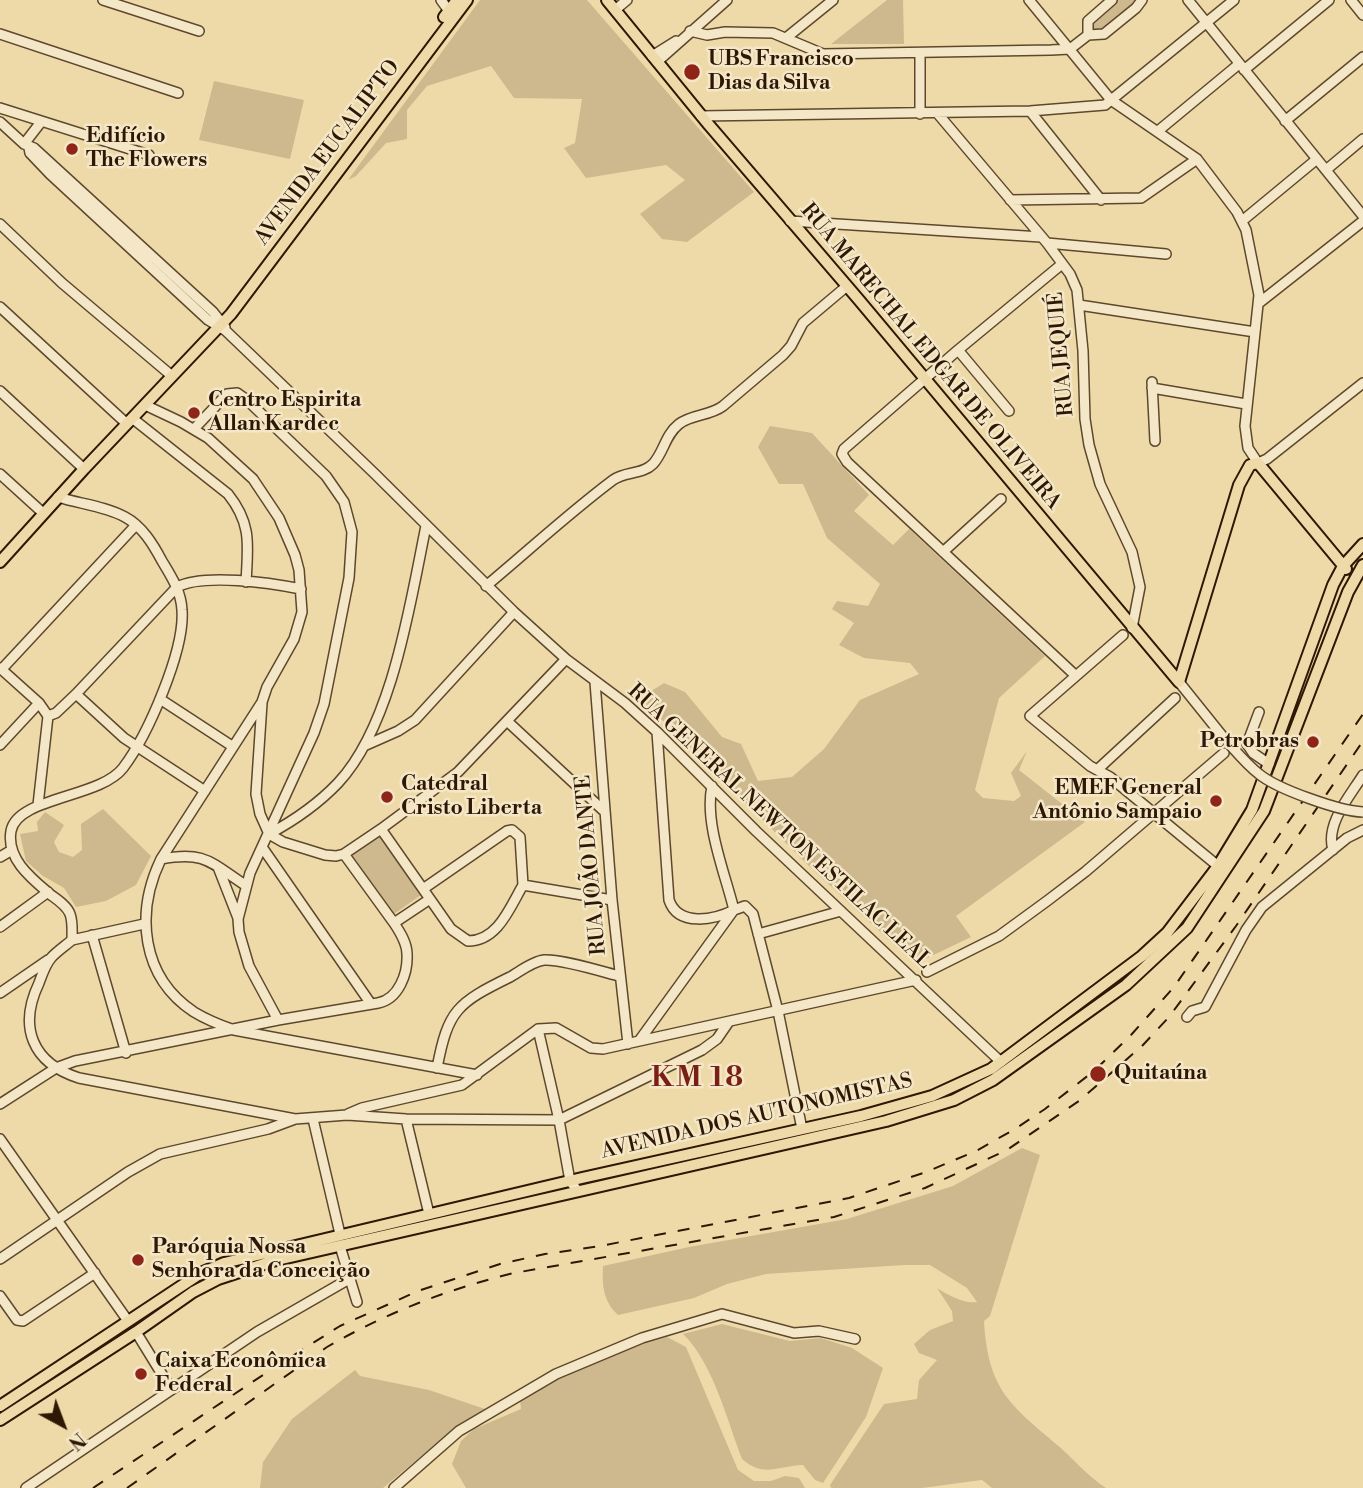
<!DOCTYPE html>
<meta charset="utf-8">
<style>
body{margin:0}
#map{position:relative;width:1363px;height:1488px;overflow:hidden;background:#eedaa9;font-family:"Libre Bodoni",serif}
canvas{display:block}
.north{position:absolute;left:28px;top:1390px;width:70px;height:70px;-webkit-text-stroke:5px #f4e7c7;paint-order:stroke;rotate:139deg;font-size:19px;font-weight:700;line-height:28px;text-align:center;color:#2e1704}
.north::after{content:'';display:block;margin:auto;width:24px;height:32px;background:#2e1704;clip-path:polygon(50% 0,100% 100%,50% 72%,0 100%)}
</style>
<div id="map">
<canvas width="1363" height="1488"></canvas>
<div class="north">N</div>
</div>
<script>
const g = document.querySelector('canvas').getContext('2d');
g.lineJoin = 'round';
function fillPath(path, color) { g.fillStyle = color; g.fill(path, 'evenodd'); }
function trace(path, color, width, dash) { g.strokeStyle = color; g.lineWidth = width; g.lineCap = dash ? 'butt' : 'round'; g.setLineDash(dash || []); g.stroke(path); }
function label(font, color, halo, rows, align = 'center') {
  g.font = font + ' "Libre Bodoni",serif'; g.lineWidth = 5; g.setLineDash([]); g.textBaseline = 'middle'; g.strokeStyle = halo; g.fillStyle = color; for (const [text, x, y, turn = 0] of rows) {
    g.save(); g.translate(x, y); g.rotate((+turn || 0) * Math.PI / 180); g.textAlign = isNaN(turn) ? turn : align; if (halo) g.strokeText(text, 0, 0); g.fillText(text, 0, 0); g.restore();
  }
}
fillPath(new Path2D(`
 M480 0H587L754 192 687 242 662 239 640 214 685 180 666 165 586 178 564 148 575 143 582 99 514 98 491 66 427 86 407 110V139L386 143 356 176 348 180Z
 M887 0H903L904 44H831Z
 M1117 0H1137L1099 32 1091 31 1090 23Z
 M214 81 304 100 290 159 199 140Z
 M770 426 812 433 869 495 854 511 893 545 909 529 1045 656 999 698 975 790 983 798 1014 801 1021 796 1011 773 1027 751 1019 770 1085 822 956 916 971 937 915 964 810 867 640 698 664 683 685 692 722 737 741 744 758 781 792 777 824 749 860 700 919 674 910 663 864 658 839 645 854 623 832 609 837 601 868 606 880 584 827 538 803 484H779L758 447Z
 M103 809 151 856 136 885 106 901 76 907 64 888 43 876 26 861 20 834 38 831 37 822 45 812 64 825 54 842 59 852 73 857 82 850 81 824Z
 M380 835 421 895 394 914 350 854Z
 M1022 1148 1040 1155 990 1316 984 1321C988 1392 1012 1406 1062 1449 1076 1462 1089 1477 1106 1488H992L982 1480 922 1488H831L830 1485 884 1404 917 1399 919 1380 937 1360 919 1353 914 1344 930 1330 953 1321 952 1311 937 1288C948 1295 964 1304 977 1302L967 1288 930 1265H904L766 1274 727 1284 694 1298 618 1315C603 1301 602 1285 603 1266L689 1247 847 1219 953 1186Z
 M722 1324 790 1341 821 1338 852 1348 883 1368 866 1417 823 1483 815 1480 803 1465C777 1466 764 1478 742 1459 727 1420 713 1363 683 1334Z
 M667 1337 686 1347 738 1470 754 1481H771L785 1476 799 1478 805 1488H466L452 1464 461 1441 474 1429 521 1409 520 1400C565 1372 616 1351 667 1337Z
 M355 1370 360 1376 429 1390 485 1409 457 1426 383 1488H260L263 1462 292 1419Z`), '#cdb98d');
const minor = new Path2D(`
 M103 0 199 31
 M441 0 449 11
 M1029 0 1111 100 1197 159 1237 212 1246 230 1259 295 1245 426 1248 448 1258 463 1267 459 1363 383
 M1188 0 1363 216
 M1351 0 1363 15
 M615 10 627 0
 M690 31 707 35 725 32 773 33 823 54 1051 50 1070 49 1088 35 1104 34 1136 8 1142 0
 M0 34 178 93
 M1088 35V21L1112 0
 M786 38 833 0
 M652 56 676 41
 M657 62 727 0
 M1244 70 1329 0
 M0 108 149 155
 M1030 111 1101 200
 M920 114V53
 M938 114 1047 243 1070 274 1077 290 1083 351 1085 419 1089 445 1100 484 1132 552 1140 587 1132 628
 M701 116 1030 111 1105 105 1234 0
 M1285 121 1363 57
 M0 122 24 144 34 148 213 312 225 327
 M1158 131 1239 64
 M24 144 41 122
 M29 148 30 153 50 174 208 320 226 331 375 474 514 612 566 659 625 703 657 732 756 831 1001 1062
 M1326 170 1363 139
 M1010 200 1141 198 1197 159
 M790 221 1041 237
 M1242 221 1317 159
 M0 224 62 283 172 376
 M1047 243 1166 254
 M1062 264 958 350 844 449 842 454 847 462 1076 676
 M1259 303 1363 221
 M1079 305 1255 332
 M0 307 127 424
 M958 350 1009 411
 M1152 382 1155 441
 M1152 388 1246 404
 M0 391 84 469
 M145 405 181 422 208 438 253 479 279 518 295 555 299 570 302 612 294 639 267 687 262 702 161 859C135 913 141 977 194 1012 207 1020 220 1025 234 1030L477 1075
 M132 418 228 494C252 524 248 545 246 582
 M194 429 227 394 237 393 247 400 326 476 344 502 352 532 349 578 324 704 314 733 250 873 238 919 239 932 249 966 278 1020
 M0 474 43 513
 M58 497C80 504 105 506 125 517 142 526 153 544 162 561 171 576 181 591 182 610 185 650 148 735 123 768 100 798 17 797 11 831 6 859 32 879 51 895 58 900 67 906 70 914 73 922 72 932 72 940 65 946 56 952 51 958 45 965 42 975 39 983 18 1027 32 1063 79 1078L295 1119 347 1115 406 1119 559 1120 702 1050 717 1039 728 1023
 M943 552 1001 499
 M486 586C528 551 569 513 613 480 625 471 642 475 653 464 664 452 665 435 679 424 692 414 710 416 723 406L783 355 791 346 803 323 847 286
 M1123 635 1030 716 1090 766 1110 777 1218 866
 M0 668 39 703 48 716
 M2 669 136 525
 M595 682 612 900 628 1044
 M1179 682 1224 738
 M76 694 124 738 205 791
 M160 699 232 746
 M262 703 256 794 260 814 269 834 283 842 325 855 336 856 344 854 381 829 458 772 566 659
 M1259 712 1247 744 1253 753 1269 764
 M48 716 56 713 76 694 177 587C204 573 271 583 301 589
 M507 721 605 812
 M657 732 669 900C678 927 714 920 734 910
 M0 745 39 703
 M364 746 398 731 415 720 514 612
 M1097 770 1175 698
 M712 786C704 823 725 873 734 910L745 906 753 914 778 1011 802 1129
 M38 805 48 716
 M381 829 451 929 468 941C498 941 510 907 523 885
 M269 834C295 820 318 804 338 783 393 724 410 603 426 526
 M262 847 371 1004
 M1333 850C1325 824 1350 796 1363 775
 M0 857 12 850
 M161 859C205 851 210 862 245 885
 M218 867 238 918
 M523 885 612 900
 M423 889 507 831 512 830 520 837 523 885
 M394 923 430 899
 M0 927 48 892
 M758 934 841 911
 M92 935 126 1053
 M72 940 144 924
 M927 972 999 936 1047 901 1085 872 1224 753
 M0 993 48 960
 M1187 1017 1192 1011 1205 1007 1246 930 1262 907 1347 838 1363 830
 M538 1029 559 1120 570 1181 577 1190
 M639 1041 733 911
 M437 1068C448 1010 457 1003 510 977 519 972 533 961 544 960 562 959 600 971 619 976
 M0 1104 56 1068 75 1061 278 1020 378 1003C399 999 408 973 407 954 407 943 400 932 394 923L344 854
 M348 1114 362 1108 462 1085 538 1029 556 1028 591 1048 603 1049 916 980
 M313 1119 340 1234
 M406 1119 429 1214
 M0 1139 128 1321
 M340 1246 357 1302
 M0 1259 128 1172 160 1154 268 1129 295 1119
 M0 1296 17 1320 23 1321 95 1273
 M136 1332 171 1389
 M26 1488 257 1332 349 1279
 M394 1488 459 1431 556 1374 642 1338 722 1314 794 1333 819 1331 855 1339`);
const major = new Path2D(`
 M607 0 709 125 859 300 1179 682
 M444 17 457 0
 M0 562 84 469 231 314 467 0
 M1179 682 1239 485 1250 465 1258 463 1346 569
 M0 1406 201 1273 224 1263 582 1178 861 1116 932 1096 991 1069 1142 956 1167 933 1218 866 1252 810 1333 585 1343 566 1363 544
 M0 1420 136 1332 193 1292 218 1279 273 1261 886 1121 954 1100 993 1080 1126 985 1187 928 1264 811 1348 592 1363 565`);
trace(minor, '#5e482d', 12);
trace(major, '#2e1704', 14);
trace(minor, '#f4e7c7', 9);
trace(major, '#eedaa9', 10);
trace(new Path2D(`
 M93 1488 278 1365 340 1326 418 1291 500 1264 545 1254 600 1246 849 1198 926 1172 976 1151 1015 1129 1045 1109 1094 1071 1131 1035 1174 987 1363 714
 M127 1488 327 1347C386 1313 448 1289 514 1273L834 1217 925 1188 1007 1150 1079 1101 1142 1046 1169 1017 1236 926 1363 741`), '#2e1704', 2, [12, 12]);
const minorBridge = new Path2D(`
 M1224 738C1235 750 1246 764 1259 774 1277 789 1339 811 1363 812`);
trace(minorBridge, '#5e482d', 12, []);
trace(minorBridge, '#f4e7c7', 9);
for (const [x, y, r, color] of [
 [692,72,9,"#8f2418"],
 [72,149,7,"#8f2418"],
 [194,413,7,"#8f2418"],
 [1313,742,7,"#8f2418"],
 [387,797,7,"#8f2418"],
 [1216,801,7,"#8f2418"],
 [1098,1074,9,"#8f2418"],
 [138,1260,7,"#8f2418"],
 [141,1374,7,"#8f2418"]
]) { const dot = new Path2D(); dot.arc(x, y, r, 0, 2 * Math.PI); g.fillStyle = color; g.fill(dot); trace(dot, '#f4e7c7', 2.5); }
label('bold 21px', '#2e1704', '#f4e7c7', [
 ["UBS Francisco",708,60],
 ["Dias da Silva",708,84],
 ["Edifício",86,137],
 ["The Flowers",86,161],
 ["Centro Espirita",208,401],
 ["Allan Kardec",208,425],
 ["Petrobras",1299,742,"right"],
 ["Catedral",401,785],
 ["Cristo Liberta",401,809],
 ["EMEF General",1202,789,"right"],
 ["Antônio Sampaio",1202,813,"right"],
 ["Quitaúna",1114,1074],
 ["Paróquia Nossa",152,1248],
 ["Senhora da Conceição",152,1272],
 ["Caixa Econômica",155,1362],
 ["Federal",155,1386]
], 'left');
label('21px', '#2e1704', '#f4e7c7', [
 ["AVENIDA EUCALIPTO",328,153,-53],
 ["RUA JEQUIÉ",1062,354,-95],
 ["RUA MARECHAL EDGAR DE OLIVEIRA",930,357,50],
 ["RUA GENERAL NEWTON ESTILAC LEAL",779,827,43],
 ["RUA JOÃO DANTE",592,865,-95],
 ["AVENIDA DOS AUTONOMISTAS",757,1117,-13]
]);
g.letterSpacing = '2px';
label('bold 28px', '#7a1f14', '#f4e7c7', [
 ["KM 18",698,1079]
]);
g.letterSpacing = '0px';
</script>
